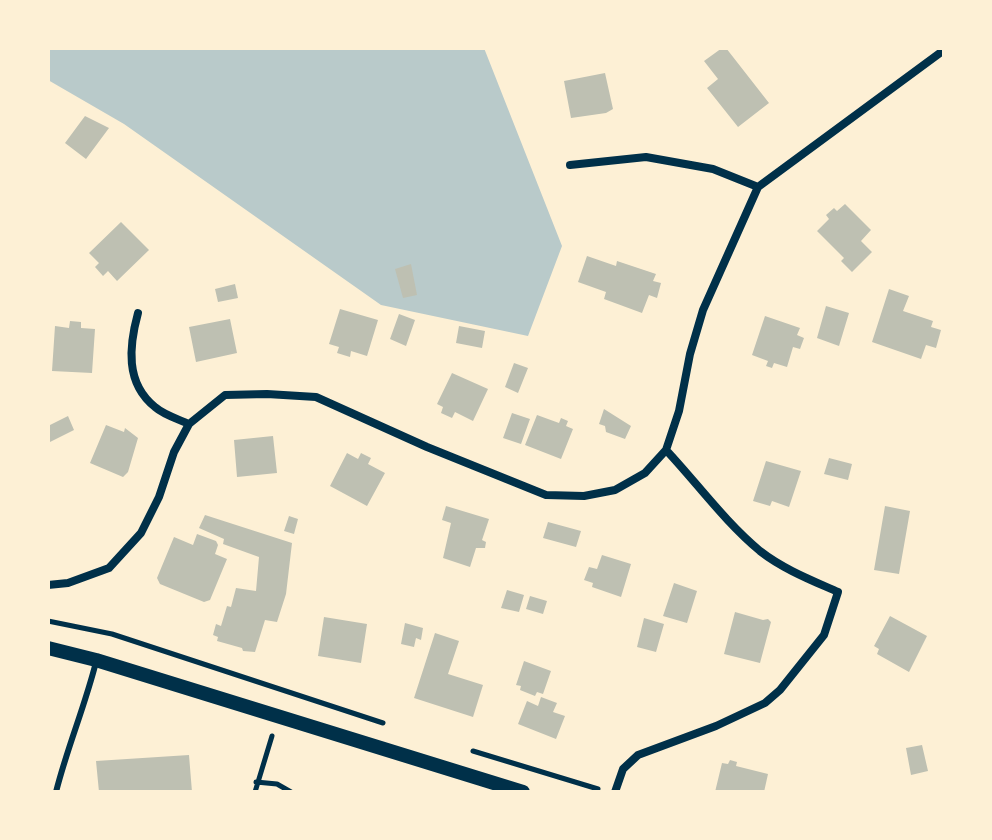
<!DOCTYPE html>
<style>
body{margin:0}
#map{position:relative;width:992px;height:840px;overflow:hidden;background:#fdf0d5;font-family:Raleway,sans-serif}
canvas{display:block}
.frame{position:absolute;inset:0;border:50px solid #fdf0d5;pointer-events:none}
</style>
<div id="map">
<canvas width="992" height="840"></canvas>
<div class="frame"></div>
</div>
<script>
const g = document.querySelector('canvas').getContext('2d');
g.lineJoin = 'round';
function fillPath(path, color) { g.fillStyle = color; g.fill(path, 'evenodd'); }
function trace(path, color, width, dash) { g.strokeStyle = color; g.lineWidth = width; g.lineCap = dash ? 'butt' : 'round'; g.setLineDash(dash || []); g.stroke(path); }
fillPath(new Path2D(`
 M48 48H484L562 246 528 336 381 305 124 124 48 80Z`), '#b9caca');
fillPath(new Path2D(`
 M722 48H726L769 103 738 127 707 88 718 79 704 61Z
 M605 73 613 109 606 113 571 118 564 81Z
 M85 116 109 128 86 159 65 143Z
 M845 204 871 230 861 241 872 252 852 272 841 261 844 258 817 231 829 219 826 215 834 208 837 211Z
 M121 222 149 250 117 281 108 271 103 276 95 267 99 263 89 253Z
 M587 256 616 266 617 261 656 274 653 281 661 283 657 298 649 295 642 313 604 299 606 292 578 282Z
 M411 264 417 295 403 298 395 269Z
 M235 284 238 298 218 302 215 289Z
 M889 289 909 296 903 311 933 321 931 327 941 330 936 348 926 345 921 359 872 342Z
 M826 306 849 313 839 346 817 338Z
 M340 309 378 320 367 356 351 351 350 357 337 353 339 347 329 344Z
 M399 314 415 320 406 346 390 339Z
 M765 316 800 328 797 335 804 338 800 349 793 347 787 367 774 363 772 368 766 366 768 361 752 355Z
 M230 319 237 353 196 362 189 327Z
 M70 321 81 322V328L95 329 92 373 52 371 55 326 69 328Z
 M459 326 485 331 482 348 456 343Z
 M514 363 528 368 518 393 505 387Z
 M452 373 488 389 473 421 455 412 452 418 441 413 443 407 437 404Z
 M604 409 631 426 625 439 606 432 605 426 599 424Z
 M512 413 530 419 521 444 503 438Z
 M537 415 559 423 561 418 568 421 566 426 573 429 561 459 525 445Z
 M68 416 74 430 48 443V426Z
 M106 425 124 432 125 428 138 438 128 472 123 477 90 463Z
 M273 436 277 473 237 477 234 440Z
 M347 453 358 459 361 453 371 458 368 464 385 473 367 506 330 486Z
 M829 458 852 464 848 480 824 474Z
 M766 461 801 471 789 507 772 501 770 506 753 501Z
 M446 506 489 519 482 540 486 542 485 548H476L470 567 443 558 451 523 442 520Z
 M885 506 910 511 899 574 874 570Z
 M205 515 292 543 286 594 277 622 265 620 255 652 243 651 242 648 217 641 218 637 213 635 216 624 221 626 227 606 231 607 236 588 256 591 259 557 223 544 224 539 199 528Z
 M289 516 298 519 294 534 284 531Z
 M548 522 581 531 576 547 543 538Z
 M197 534 216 541 218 545 215 554 227 559 210 600 204 602 160 584 157 578 174 537 193 545Z
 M602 555 631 564 621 597 592 587 593 583 584 580 589 567 597 569Z
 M674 583 697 591 687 623 663 616Z
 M507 590 524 595 519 612 501 608Z
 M530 596 547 601 543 614 526 609Z
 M735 612 763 620 768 619 771 622 760 663 724 654Z
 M890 616 927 636 909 672 877 654 879 649 874 646Z
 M324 617 367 624 361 663 318 656Z
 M644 618 664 624 656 652 637 647Z
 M405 623 423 628 421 640 416 638 414 647 401 644Z
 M435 633 459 641 448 674 483 685 473 717 414 698Z
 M524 661 551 671 543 694 537 692 535 696 520 690 521 686 516 685Z
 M541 697 557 703 553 712 565 716 556 739 518 724 527 701 538 706Z
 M922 745 928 771 911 775 906 748Z
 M189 755 192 792H99L96 761Z
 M730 760 737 762 736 766 768 774 764 792H715L722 763 728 764Z`), '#bec0b2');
trace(new Path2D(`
 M48 621 112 634 383 723
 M473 751 598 789
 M256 782 277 784 291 792
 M255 792 272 736`), '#003049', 5);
trace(new Path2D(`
 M56 792C67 748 85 706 96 662`), '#003049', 6);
trace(new Path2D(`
 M570 165 646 157 713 169 758 187
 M138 313C129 346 125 383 155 407 164 415 178 419 189 424
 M48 585 68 583 109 568 141 533 159 497 174 452 189 424 225 395 267 394 316 397 427 447 546 495 584 496 615 490 645 473 666 450 679 411 690 354 703 310 758 187 944 50
 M615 792 623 769 638 755 716 726 765 703 780 690 824 635 838 592C811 580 783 569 760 551 725 522 697 483 666 450`), '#003049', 8);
trace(new Path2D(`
 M48 648 96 660 523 792`), '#003049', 14);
</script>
